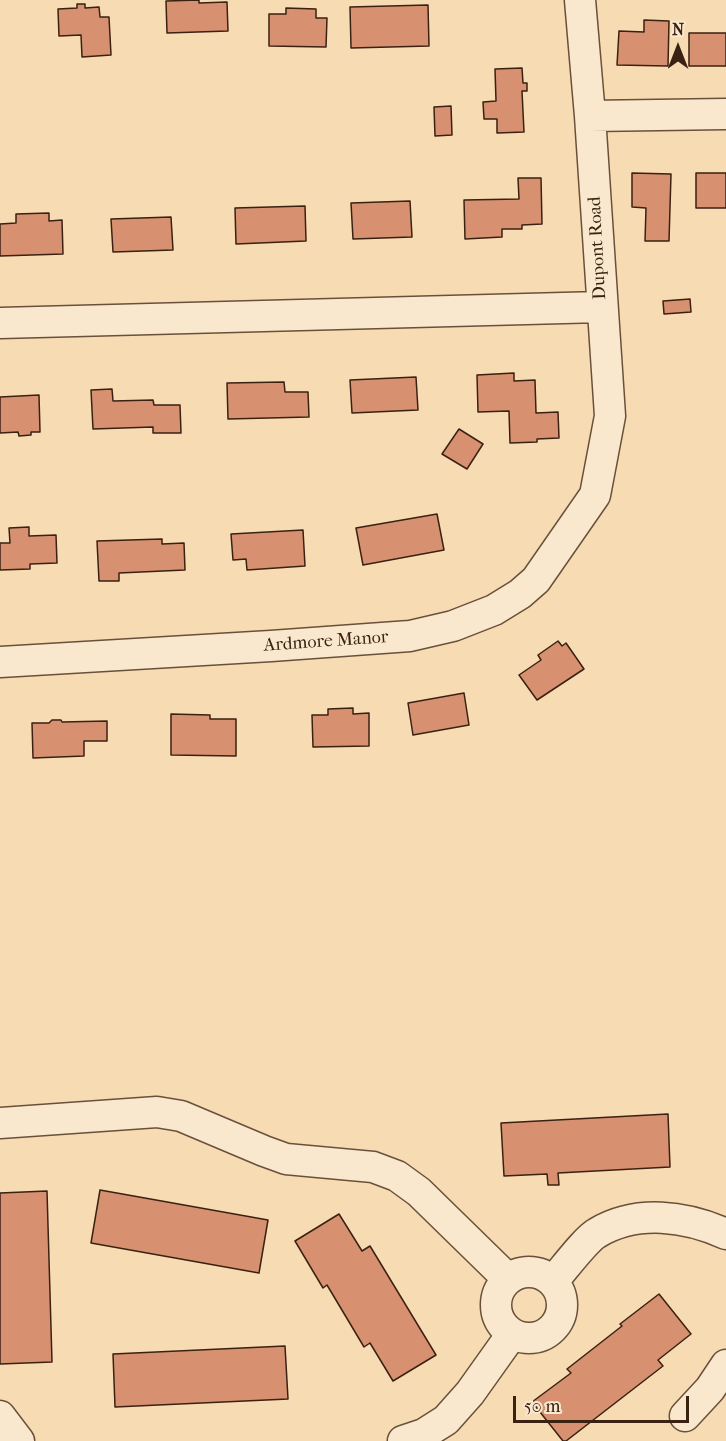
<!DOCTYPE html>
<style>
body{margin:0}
#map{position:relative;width:726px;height:1441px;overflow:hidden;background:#f6dbb3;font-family:"IM FELL French Canon",serif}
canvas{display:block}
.north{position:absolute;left:648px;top:18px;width:60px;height:60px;-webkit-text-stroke:4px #f9e8ce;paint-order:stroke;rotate:0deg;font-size:16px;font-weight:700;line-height:24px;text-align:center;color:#3a2112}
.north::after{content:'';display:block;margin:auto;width:21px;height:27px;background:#3a2112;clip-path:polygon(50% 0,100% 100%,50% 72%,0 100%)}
.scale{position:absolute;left:513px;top:1396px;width:176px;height:27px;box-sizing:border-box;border:3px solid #3a2112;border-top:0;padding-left:8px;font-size:18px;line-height:21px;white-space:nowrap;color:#3a2112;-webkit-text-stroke:4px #f9e8ce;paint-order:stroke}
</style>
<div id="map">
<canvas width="726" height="1441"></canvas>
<div class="north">N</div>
<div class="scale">50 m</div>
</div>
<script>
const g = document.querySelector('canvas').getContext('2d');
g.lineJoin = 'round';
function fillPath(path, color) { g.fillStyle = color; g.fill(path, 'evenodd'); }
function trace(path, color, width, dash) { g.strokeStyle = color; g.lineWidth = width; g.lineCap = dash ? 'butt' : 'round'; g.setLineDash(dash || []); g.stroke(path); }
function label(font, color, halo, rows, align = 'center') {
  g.font = font + ' "IM FELL French Canon",serif'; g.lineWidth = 4.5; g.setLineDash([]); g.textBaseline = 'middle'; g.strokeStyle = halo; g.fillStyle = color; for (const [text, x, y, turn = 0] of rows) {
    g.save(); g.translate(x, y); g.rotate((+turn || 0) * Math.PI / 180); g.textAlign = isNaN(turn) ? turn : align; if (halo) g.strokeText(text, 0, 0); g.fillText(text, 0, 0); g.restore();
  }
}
const building = new Path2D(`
 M199 0V3L227 2 228 31 167 33 166 1Z
 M77 4H85V8L99 7 100 17H109L111 55 82 57 81 35 59 36 58 9 77 8Z
 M428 5 429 46 351 48 350 7Z
 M286 8 316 9V18H327L326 47 269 46V14H286Z
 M644 20 669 21 668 66 617 65 619 31 644 32Z
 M689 33H726V66H689Z
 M522 68 523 83H527V91H522L524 132 497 133V119H484L483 102 496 101 495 69Z
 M451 106 452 135 435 136 434 107Z
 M632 173 671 174 669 241H645L646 208 632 207Z
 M696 173H726V208H696Z
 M518 178H541L542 224 522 225V229H502V237L465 239 464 200 519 199Z
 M410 201 412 237 353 239 351 203Z
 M305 206 306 241 236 244 235 208Z
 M49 213V221L62 220 63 254 0 256V224L16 223V214Z
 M171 217 173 250 113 252 111 219Z
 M690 299 691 312 664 314 663 301Z
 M514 373V381L535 380 536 413 558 412 559 438 537 439V442L510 443 509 411 478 412 477 375Z
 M416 377 418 410 352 413 350 380Z
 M284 382 285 392H308L309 417 228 419 227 383Z
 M112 389 113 401 153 400 154 405H180L181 433H153V427L93 429 91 390Z
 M39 395 40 432H31V435L19 436 18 432 0 433V397Z
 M459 429 483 444 467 469 442 454Z
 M437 514 444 550 363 565 356 528Z
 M29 527V536L56 535 57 563 30 564V569L0 570V543H10L9 528Z
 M303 530 305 566 247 570 246 559 233 560 231 534Z
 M162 539V544L184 543 185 570 119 573V581H99L97 541Z
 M558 641 562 646 566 643 584 669 537 700 519 675 541 660 538 655Z
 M464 693 469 725 413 735 408 703Z
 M353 708V714L369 713V746L313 747 312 715H328V709Z
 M171 714 210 715V719H236V756L171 755Z
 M52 720H61L62 722 107 721V741H84V756L33 758 32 723H49Z
 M668 1114 670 1167 558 1173 559 1185H548L547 1174 504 1176 501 1123Z
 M100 1190 268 1220 259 1273 91 1243Z
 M47 1191 52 1362 0 1364V1193Z
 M339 1214 362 1251 370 1246 436 1355 393 1381 370 1343 364 1347 327 1285 323 1288 295 1241Z
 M659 1294 691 1334 658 1360 663 1366 566 1441H563L532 1402 571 1373 567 1369 622 1326 620 1324Z
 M285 1346 288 1399 115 1407 113 1354Z`);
fillPath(building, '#d79170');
trace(building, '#3a2112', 1.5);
const minor = new Path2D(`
 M590 116 726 114
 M0 323 601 307
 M0 662 271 646 410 636 453 626 494 610 520 594 536 580 595 495 610 416 590 116 580 0
 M0 1123 157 1112 181 1116 264 1151 286 1159 373 1167 397 1176 419 1192 508 1279
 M496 1305a33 33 0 1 1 66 0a33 33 0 1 1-66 0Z
 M553 1281C563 1270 586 1239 597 1233 637 1209 686 1216 726 1234
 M0 1416 19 1441
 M685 1416 710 1389 726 1365
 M403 1441 424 1434 446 1420 470 1393 512 1334`);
trace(minor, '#69503a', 33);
trace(minor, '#f9e8ce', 30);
label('18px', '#3a2112', '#f9e8ce', [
 ["Dupont Road",598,248,-93],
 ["Ardmore Manor",326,642,-4]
]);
</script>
